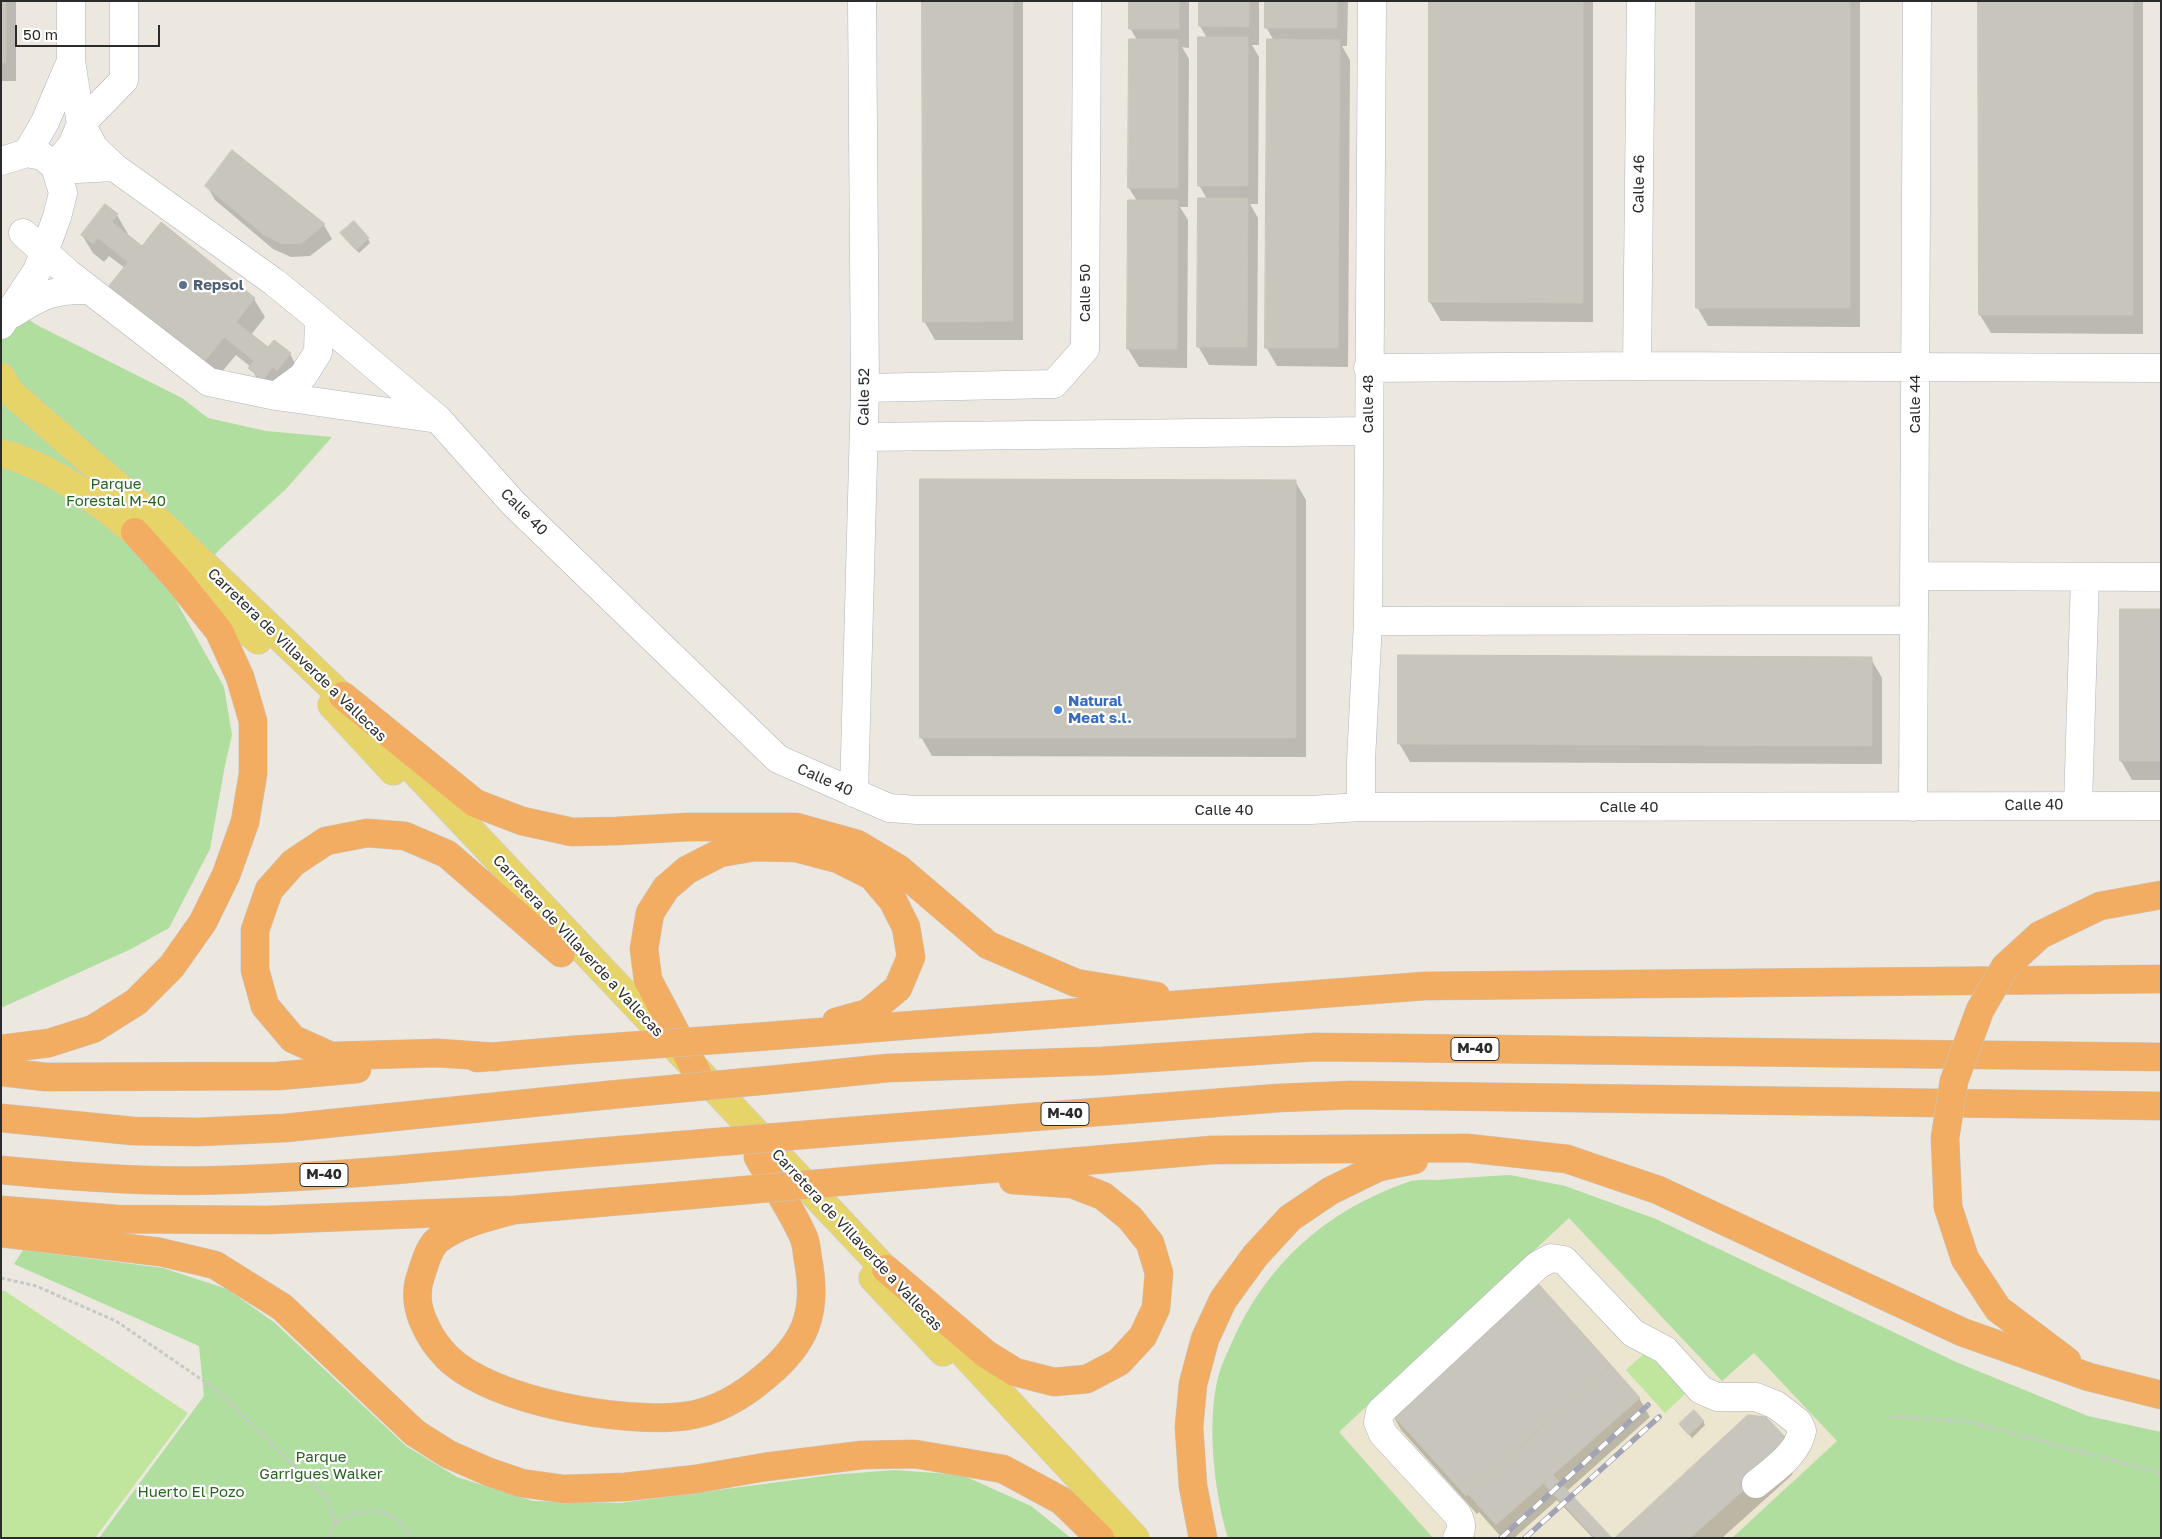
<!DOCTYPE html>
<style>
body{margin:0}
#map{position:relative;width:2162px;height:1539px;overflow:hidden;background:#ece7df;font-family:"Golos Text",sans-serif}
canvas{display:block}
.frame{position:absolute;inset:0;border:2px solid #2b2b2b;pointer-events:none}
.scale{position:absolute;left:15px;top:25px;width:145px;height:22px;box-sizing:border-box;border:2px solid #2b2b2b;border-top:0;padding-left:6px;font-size:15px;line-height:18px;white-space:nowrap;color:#2b2b2b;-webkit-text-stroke:4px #fff;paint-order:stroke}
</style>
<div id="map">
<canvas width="2162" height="1539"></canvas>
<div class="frame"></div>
<div class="scale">50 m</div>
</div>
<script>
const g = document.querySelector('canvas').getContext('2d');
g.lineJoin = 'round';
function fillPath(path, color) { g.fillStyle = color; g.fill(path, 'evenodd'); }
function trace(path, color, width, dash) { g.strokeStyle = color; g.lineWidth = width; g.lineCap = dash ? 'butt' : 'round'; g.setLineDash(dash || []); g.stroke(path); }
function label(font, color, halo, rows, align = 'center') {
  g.font = font + ' "Golos Text",sans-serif'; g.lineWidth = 4.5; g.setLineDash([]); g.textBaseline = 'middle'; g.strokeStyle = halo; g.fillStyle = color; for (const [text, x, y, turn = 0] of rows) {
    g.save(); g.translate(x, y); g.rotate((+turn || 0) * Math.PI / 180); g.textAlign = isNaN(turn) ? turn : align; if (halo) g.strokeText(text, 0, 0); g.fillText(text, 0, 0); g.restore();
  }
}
fillPath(new Path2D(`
 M1569 1218 1721 1381 1754 1353 1838 1441 1732 1538H1433L1338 1433Z`), '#ece5cf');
fillPath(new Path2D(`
 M1 298 35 324 182 398 208 418 266 431 332 437 286 489 220 549 175 599 224 687 232 735 225 765 210 849 169 928 131 949 1 1008Z
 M1510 1175 1565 1186 1656 1219 1956 1362 2088 1416 2161 1432V1538H1732L1837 1441 1754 1353 1722 1381 1569 1218 1339 1432 1433 1538H1228C1214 1493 1206 1419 1219 1374 1222 1363 1228 1352 1232 1342 1266 1264 1327 1210 1408 1182 1417 1179 1429 1180 1438 1180 1462 1178 1486 1176 1510 1175Z
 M23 1250 163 1268 227 1289 275 1323 406 1446 457 1477 533 1501 620 1503 832 1475 894 1470 962 1475 1031 1506 1071 1538H99L204 1396 199 1346 14 1264Z`), '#afde9f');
fillPath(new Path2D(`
 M1 1291H5L188 1413 95 1538H1Z
 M1647 1351 1686 1393 1665 1413 1626 1370Z`), '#c0e59c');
fillPath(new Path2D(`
 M1 1H16V81H1Z
 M924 1H1023V340H935L924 321Z
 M1130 1H1189V48L1182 47 1189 59 1188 207H1180L1188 220 1187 368 1139 367 1128 349 1137 201 1129 188 1137 40 1130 28Z
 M1200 1H1259V45H1252L1259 57 1258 204H1250L1258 218 1257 366 1209 365 1198 346 1207 199 1199 185 1207 38 1200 26Z
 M1267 1H1348L1347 46H1342L1350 60 1348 367 1277 366 1266 347 1274 41 1266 27Z
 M1430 1H1593V322L1441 321 1430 302Z
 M1697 1H1860V327L1708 326 1697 307Z
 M1980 1H2143V334L1991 333 1980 315Z
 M232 152 324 225 332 239 310 256 291 257 273 249 215 200 207 186Z
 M117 215 128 234 126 236 142 248 254 299 265 317 251 335 268 349 290 354 300 373 261 387 251 367 236 355 215 380 121 305 111 286 125 268 109 256 104 262 93 253 82 235Z
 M344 237 368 239 370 243 359 253Z
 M1295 481 1306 500V757L932 756 921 737Z
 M2161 611V780H2132L2121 761Z
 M1871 659 1882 678V764L1410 762 1399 743Z
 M1639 1398 1650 1417 1567 1491 1611 1538H1593L1557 1500 1514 1538H1502L1479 1512 1477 1514 1401 1430 1391 1412Z
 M1703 1421 1705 1425 1692 1438 1680 1424Z
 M1796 1458 1792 1475 1722 1538H1617Z`), '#0003');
const building = new Path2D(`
 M1 1H6V63H1Z
 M922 1H1013V321L923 322Z
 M1129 1H1179V29H1129Z
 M1199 1H1249V27L1199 26Z
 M1265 1H1337V28H1265Z
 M1429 1H1583V303L1429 302Z
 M1696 1H1850V308H1696Z
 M1978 1H2133V315H1979Z
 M1198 37H1248V186H1198Z
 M1129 39H1178V188H1128Z
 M1267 39 1340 40 1338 348H1265Z
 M232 150 325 224 302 243 282 244 264 235 205 186Z
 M1198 198H1248L1247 347H1197Z
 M1128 200H1178L1177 349H1127Z
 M105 204 118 214 112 222 142 246 161 222 255 298 236 322 268 347 274 340 291 353 277 371 273 367 263 380 248 368 254 361 224 337 204 362 109 286 128 262 98 238 93 244 81 235Z
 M354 221 369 238 356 250 340 233Z
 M920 479 1296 480V738H920Z
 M2120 609H2161V761H2120Z
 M1398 655 1872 657V746L1398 744Z
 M1535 1280 1611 1365 1466 1496 1389 1411Z
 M1611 1365 1640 1398 1496 1525 1468 1494Z
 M1694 1410 1704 1421 1689 1435 1679 1424Z
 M1748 1415 1766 1417 1786 1438 1782 1456 1690 1538H1615Z
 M1553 1475 1612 1538H1595L1543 1483Z`);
fillPath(building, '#c8c5bd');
trace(building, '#c7c3b8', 1);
const minor = new Path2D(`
 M27 153 45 122 71 61
 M1 161 27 153 42 156 55 166 63 193 57 217 37 271 1 325
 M55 166 72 145 81 124 71 61V1
 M114 167 94 148 81 124 124 80V1
 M58 170 114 167 274 282 300 303 438 419 513 503 778 759 889 808 917 810H1311L1361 807 2161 806
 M23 233 69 274 209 382 276 396 438 419
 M12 314C42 295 53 289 89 290
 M1637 366 1641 1
 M1368 368 1637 366 2161 368
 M865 388 1054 384 1085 349 1087 1
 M276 396 303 376 318 352 319 320
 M864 437 1368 431
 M1914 576 2161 577
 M1368 621 1914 620
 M854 793 865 388 862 1
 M2078 805 2085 577
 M1361 807V761L1368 621 1372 1
 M1913 807 1917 1
 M1457 1538C1463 1529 1462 1523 1457 1514L1383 1434 1378 1422 1380 1412 1538 1265 1551 1258 1564 1260 1633 1333 1665 1350 1701 1390 1717 1397H1756L1776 1405 1798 1422 1802 1431C1797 1455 1774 1469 1756 1484`);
const major = new Path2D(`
 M1 377 10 392 163 525 360 714
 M1 453C67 471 119 518 169 562 199 588 229 614 258 640
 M332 705 393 771
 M388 743 901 1286
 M873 1278 943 1352
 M937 1325 1135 1538`);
const highway = new Path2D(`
 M343 696 475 803 522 821 572 832 617 831 688 827H796L857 844 899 869 988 945 1076 983 1156 996
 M2005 967 2040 935 2100 906 2161 895
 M756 1037 1424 986 2161 979
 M1 1049 49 1043 93 1029 136 1002 172 966 203 922 226 875 245 822 253 774V721L240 677 219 631 178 580 135 532
 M496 1057 438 1053 331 1056 293 1039 265 1006 255 970V930L269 890 293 863 326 841 367 833 405 836 447 854 561 953
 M477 1058 573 1050
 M1 1072 46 1077 278 1076 357 1069
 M697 1073 648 980 644 949 650 913 666 888 687 870 720 853 755 847 796 848 838 859 872 876 893 901 906 927 911 957 898 988 868 1013 836 1022
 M791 1078 888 1068 1102 1061 1316 1047 2161 1057
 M1 1118 133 1131 198 1132 285 1128 609 1095
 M851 1131 1279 1098 1351 1095 2161 1106
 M1 1170C73 1177 152 1183 224 1180 364 1176 506 1159 646 1148
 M882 1178 1212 1150 1467 1148 1567 1159 1658 1190 1962 1332 2089 1377 2161 1395
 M1948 1207 1965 1259 1998 1309 2067 1361
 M1 1210 117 1219 267 1220 514 1210 679 1196
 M514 1210C488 1217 461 1223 439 1239 429 1246 425 1263 421 1275 415 1291 417 1309 425 1325 430 1337 438 1348 448 1358 493 1402 624 1424 686 1416 716 1412 744 1395 767 1375 805 1343 817 1314 809 1265 807 1257 807 1246 804 1238 792 1210 773 1183 758 1157
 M1 1233 160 1252 215 1265 282 1307 415 1433 448 1454 489 1472 521 1483 564 1489 625 1487 696 1479 765 1467 862 1455 915 1454 1003 1469 1062 1501 1100 1538
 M886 1269 986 1354 1015 1372 1054 1382 1087 1379 1119 1362 1143 1336 1156 1308 1159 1273 1150 1243 1130 1218 1103 1196 1072 1184 1013 1180
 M1203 1538 1193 1486 1189 1427 1193 1384 1205 1339 1223 1300 1255 1256 1290 1218 1330 1191 1379 1167 1414 1160`);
trace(minor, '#b2b3be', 29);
trace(major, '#c8c8c8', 29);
trace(highway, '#c8c8c8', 29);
trace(new Path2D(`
 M1 1278 36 1286 116 1321 217 1390 327 1498 336 1523C354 1510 376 1506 396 1519 402 1523 407 1532 411 1538
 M1889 1416 1970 1422 2161 1473
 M327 1538 336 1523`), '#c8c8c8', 3, [4, 2.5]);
trace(minor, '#fff', 28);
trace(major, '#e6d469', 28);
trace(highway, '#f2ad63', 28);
const rail = new Path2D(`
 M1501 1538 1648 1405
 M1525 1538 1659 1417`);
trace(rail, '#a2a3b4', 5.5);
trace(rail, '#fff', 4, [11]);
const highwayBridge = new Path2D(`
 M573 1050 756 1037
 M609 1095 791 1078
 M646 1148 851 1131
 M679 1196 882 1178
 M1948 1207 1945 1138 1954 1081 1980 1010 2005 967`);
trace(highwayBridge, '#c8c8c8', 29, []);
trace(highwayBridge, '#f2ad63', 28);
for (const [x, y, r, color] of [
 [183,285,5,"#5c6f8a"],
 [1058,710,5,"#3f7fe0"]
]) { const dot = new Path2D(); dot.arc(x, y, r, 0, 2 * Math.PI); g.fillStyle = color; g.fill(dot); trace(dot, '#fff', 2); }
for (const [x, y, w] of [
 [1475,1049,48],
 [1065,1114,48],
 [324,1175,48]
]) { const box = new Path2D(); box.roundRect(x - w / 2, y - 11.5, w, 23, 4); g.fillStyle = '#fff'; g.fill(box); trace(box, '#2b2b2b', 1); }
label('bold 14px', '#2b2b2b', null, [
 ["M-40",1475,1049],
 ["M-40",1065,1114],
 ["M-40",324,1175]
]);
label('15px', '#2b2b2b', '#fff', [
 ["Calle 46",1639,184,-89],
 ["Calle 50",1085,293,-90],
 ["Calle 52",864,397,-89],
 ["Calle 48",1368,404,-90],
 ["Calle 44",1915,404,-90],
 ["Calle 40",524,512,45],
 ["Carretera de Villaverde a Vallecas",297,655,44],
 ["Calle 40",825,780,24],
 ["Calle 40",2034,805,-1],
 ["Calle 40",1629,807],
 ["Calle 40",1224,810],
 ["Carretera de Villaverde a Vallecas",578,946,47],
 ["Carretera de Villaverde a Vallecas",857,1240,47]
]);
label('bold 15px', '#4e5e75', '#fff', [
 ["Repsol",193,285]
], 'left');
label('15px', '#286420', '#fff', [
 ["Parque",116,484],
 ["Forestal M-40",116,501],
 ["Parque",321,1457],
 ["Garrigues Walker",321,1474],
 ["Huerto El Pozo",191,1492]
]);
label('bold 15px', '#366cbe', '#fff', [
 ["Natural",1068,701],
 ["Meat s.l.",1068,718]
], 'left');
</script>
